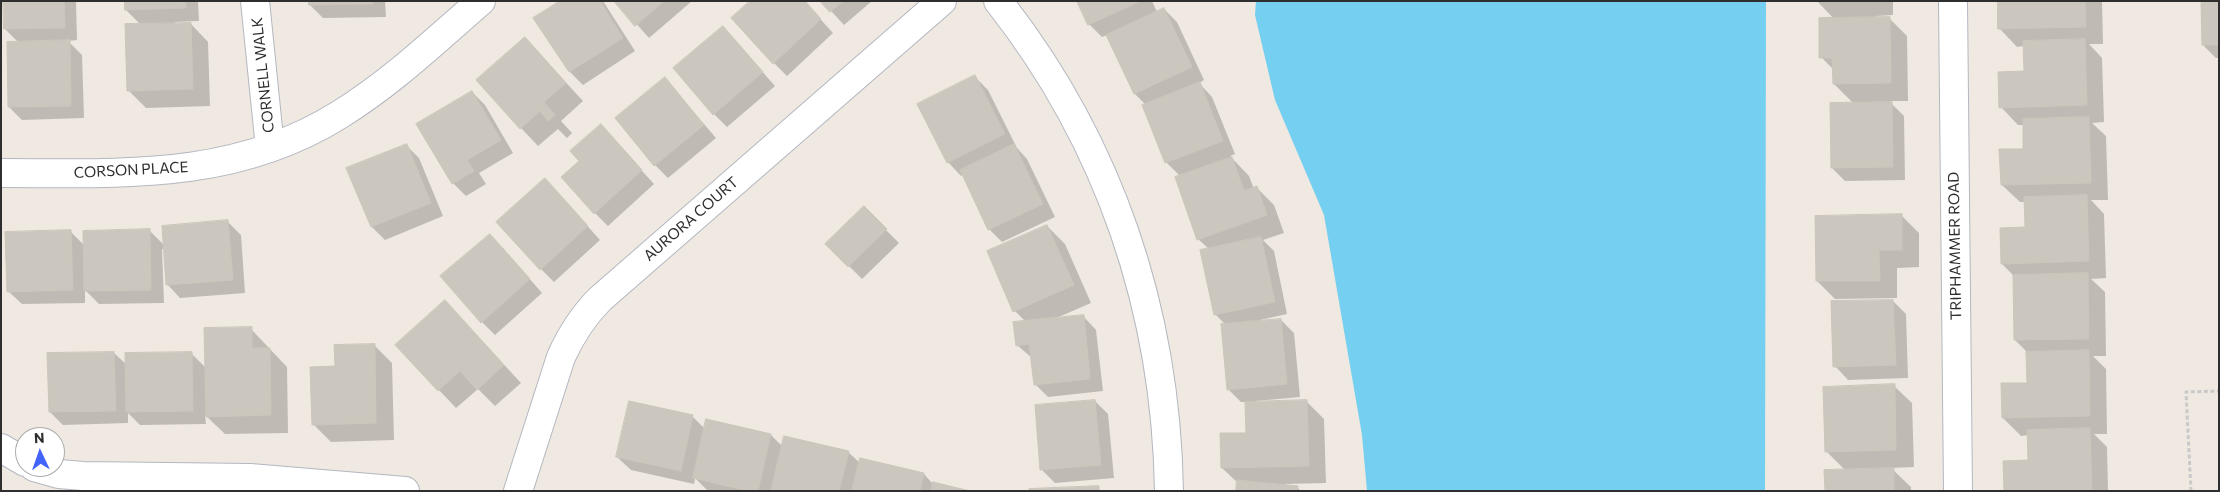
<!DOCTYPE html>
<style>
body{margin:0}
#map{position:relative;width:2220px;height:492px;overflow:hidden;background:#efe9e1;font-family:Commissioner,sans-serif}
canvas{display:block}
.frame{position:absolute;inset:0;border:2px solid #2e2e2e;pointer-events:none}
.north{position:absolute;left:15px;top:427px;width:50px;height:50px;box-sizing:border-box;background:#fff;border:1px solid #ababab;border-radius:50%;rotate:357deg;font-size:14px;font-weight:700;line-height:20px;text-align:center;color:#2e2e2e}
.north::after{content:'';display:block;margin:auto;width:18px;height:22px;background:#4264fb;clip-path:polygon(50% 0,100% 100%,50% 72%,0 100%)}
</style>
<div id="map">
<canvas width="2220" height="492"></canvas>
<div class="frame"></div>
<div class="north">N</div>
</div>
<script>
const g = document.querySelector('canvas').getContext('2d');
g.lineJoin = 'round';
function fillPath(path, color) { g.fillStyle = color; g.fill(path, 'evenodd'); }
function trace(path, color, width, dash) { g.strokeStyle = color; g.lineWidth = width; g.lineCap = dash ? 'butt' : 'round'; g.setLineDash(dash || []); g.stroke(path); }
function label(font, color, halo, rows, align = 'center') {
  g.font = font + ' Commissioner,sans-serif'; g.lineWidth = 5; g.setLineDash([]); g.textBaseline = 'middle'; g.strokeStyle = halo; g.fillStyle = color; for (const [text, x, y, turn = 0] of rows) {
    g.save(); g.translate(x, y); g.rotate((+turn || 0) * Math.PI / 180); g.textAlign = isNaN(turn) ? turn : align; if (halo) g.strokeText(text, 0, 0); g.fillText(text, 0, 0); g.restore();
  }
}
fillPath(new Path2D(`
 M1256 1H1766L1765 491H1367L1362 435 1324 215 1275 100 1255 15Z`), '#75cff0');
fillPath(new Path2D(`
 M4 1H76L77 40 68 41 82 55 84 118 22 120 9 107 19 43 5 29Z
 M126 1H198L199 21 175 22V24H191L208 42 210 106 146 108 128 90 141 25 126 10Z
 M310 1H385L386 17 323 18 310 5Z
 M562 1H603L635 51 583 85 570 72Z
 M616 1H692L649 38Z
 M804 1 833 33 787 76 774 63Z
 M822 1H872L844 25Z
 M1078 1H1152L1157 12 1164 9 1177 22 1204 80 1199 83 1212 97 1235 154 1230 156 1249 176 1254 189 1257 188 1274 205 1284 233 1263 240 1274 251 1287 314 1260 320 1261 322 1281 320 1294 333 1300 397 1256 401V403L1306 401 1324 419 1326 483 1284 484V486L1297 487 1301 491H1237L1238 483 1222 468 1247 434V402H1241L1228 389 1226 325 1215 314 1209 249 1198 239 1180 176 1166 162 1146 105 1135 94 1107 35 1102 37 1089 24Z
 M1817 1H1893V15L1876 16V18H1889L1907 36 1908 101H1889L1904 116 1905 180 1845 181 1832 168 1854 104 1834 84V70L1821 57 1834 19Z
 M1999 1H2102L2103 44H2089L2102 58 2104 122 2092 123 2106 136 2108 200H2091L2104 214 2106 278 2091 279 2105 292 2106 356H2093L2106 369 2107 434H2094L2107 447 2108 491H2005L2030 462 2029 435 2021 436 2003 418 2028 384 2027 352 2015 340 2014 276 2002 264 2026 228 2025 202H2020L2002 185 2024 150V125H2018L2001 107 2025 72 2024 46 2017 47 2000 29Z
 M2219 1V58H2216L2203 45Z
 M723 27 775 86 727 127 714 114Z
 M525 38 583 101 561 121 572 133 567 138 558 129 538 146 521 128Z
 M975 77 988 90 1017 148 1027 159 1055 217 1002 242 989 229 963 174 961 176 948 162Z
 M665 79 716 138 668 178 655 165Z
 M472 92 485 105 513 153 479 173 486 184 466 196 453 183 418 125Z
 M613 139 654 184 608 226 595 213Z
 M406 145 419 158 443 216 385 240 372 227 348 169Z
 M558 193 600 240 554 282 541 269Z
 M864 208 899 243 862 279 827 244Z
 M1901 215 1919 233V267L1897 268V298L1835 299 1817 281Z
 M228 222 241 235 245 293 180 298 167 284 165 249H162L164 303 99 304 85 290V303L22 304 8 291 71 232 85 246 149 230 164 245Z
 M1047 226 1065 244 1091 303 1054 319 1083 316 1096 330 1103 391 1048 397 1035 384 1032 358 1017 345 1026 322 1015 311Z
 M503 248 542 293 495 335 482 322Z
 M445 301 521 383 495 406 478 389 456 408 439 390Z
 M1893 301 1906 314 1908 378 1848 380 1835 366Z
 M251 329 287 367 288 433 225 434 205 415 206 424 140 425 128 413V423L63 425 50 412 114 353 127 365 191 353 206 368Z
 M374 345 392 363 394 440 331 442 313 424 336 367Z
 M1894 386 1912 403 1914 467 1891 468 1911 487V491H1826L1846 471 1826 451Z
 M1095 401 1108 414 1114 478 1055 483 1042 470Z
 M692 416 705 429 771 435 783 447 848 452 860 463 924 474 932 483 964 491H708L695 478 694 484 631 470 617 457Z`), '#0003');
const building = new Path2D(`
 M3 1H64L65 28 4 29Z
 M125 1H186V8L125 10Z
 M309 1H373V4L309 5Z
 M560 1H600L623 38 569 72 533 18Z
 M614 1H664L635 26Z
 M750 1H805L821 19 773 64 731 18Z
 M820 1H843L830 12Z
 M1077 1H1141L1088 25Z
 M1998 1H2085L2086 27 1998 29Z
 M2212 1H2219V45H2202L2201 3Z
 M1164 8 1192 67 1134 94 1106 35Z
 M1890 17 1891 83 1833 84 1832 58H1819V18Z
 M191 23 193 89 127 91 125 24Z
 M723 26 763 72 713 115 673 68Z
 M525 37 566 83 544 102 555 115 548 121 540 111 520 129 476 80Z
 M2085 39 2087 105 1999 108 1998 72 2024 71 2023 41Z
 M70 40 71 106 8 107 7 42Z
 M975 75 1005 134 947 163 917 104Z
 M665 77 704 125 654 166 615 118Z
 M1200 82 1223 141 1165 163 1142 105Z
 M472 91 501 140 467 160 474 171 452 184 416 124Z
 M1892 102 1893 167 1831 168 1830 103Z
 M2089 117 2091 183 2001 185 1999 149H2023V119Z
 M601 124 642 170 594 214 561 177 579 161 570 151Z
 M407 144 431 203 371 227 346 168Z
 M1014 144 1043 204 988 230 960 170Z
 M1232 157 1244 191 1257 186 1267 215 1197 240 1175 177Z
 M545 178 588 226 540 270 496 222Z
 M2087 195 2089 261 2001 264 2000 228 2025 227 2024 197Z
 M864 206 887 229 848 267 825 244Z
 M1902 214V250H1879L1880 281H1816L1815 216Z
 M228 220 233 280 166 285 162 226Z
 M1047 225 1074 285 1013 312 987 251Z
 M150 229 151 290 84 291 83 231Z
 M71 230 73 290 7 292 5 232Z
 M490 234 530 279 481 323 440 276Z
 M1261 237 1275 302 1214 315 1200 250Z
 M2088 273 2089 339 2014 340 2013 275Z
 M445 300 504 365 477 390 460 371 438 391 395 345Z
 M1893 300 1896 365 1833 367 1831 301Z
 M1084 315 1090 379 1034 385 1029 344 1016 346 1013 322Z
 M1281 319 1287 384 1227 390 1221 324Z
 M252 327V348H270L271 415 206 417 204 328Z
 M375 344 376 423 312 425 310 367 335 366 334 345Z
 M2089 350 2090 416 2002 418 2001 383H2027L2026 352Z
 M114 352 116 411 49 412 47 353Z
 M192 352 193 411 126 412 125 353Z
 M1895 384 1896 450 1825 452 1823 387Z
 M1095 400 1101 465 1040 470 1035 405Z
 M1307 400 1309 466 1221 468 1220 433H1246L1245 402Z
 M629 401 693 415 681 471 616 457Z
 M706 419 771 434 758 491H748L693 478Z
 M2090 428 2092 491H2004L2003 461 2028 460 2027 430Z
 M784 436 849 451 839 491H771Z
 M860 458 924 473 920 491H852Z
 M1894 468V491H1825L1824 470Z
 M1237 480 1298 486 1297 491H1236Z
 M933 482 970 491H931Z
 M1099 486V491H1029V489Z`);
fillPath(building, '#cbc7bf');
trace(building, '#cbc5ba', 1);
const minor = new Path2D(`
 M255 1 270 148
 M998 1C1110 143 1166 311 1169 491
 M1953 1 1958 491
 M1 173C120 173 233 181 339 115 391 83 435 41 481 1
 M1 448 25 462
 M34 467 59 474 83 476 250 478 405 491
 M518 491 561 357C571 335 582 317 600 299L942 1`);
trace(minor, '#b4b7c1', 30);
trace(new Path2D(`
 M2191 491 2186 392 2219 391`), '#c9c9c9', 3, [4, 2.5]);
trace(minor, '#fff', 28);
label('15px', '#2e2e2e', '#fff', [
 ["CORNELL WALK",263,75,-96],
 ["CORSON PLACE",131,170,-3],
 ["AURORA COURT",691,219,-41],
 ["TRIPHAMMER ROAD",1955,246,-91]
]);
</script>
